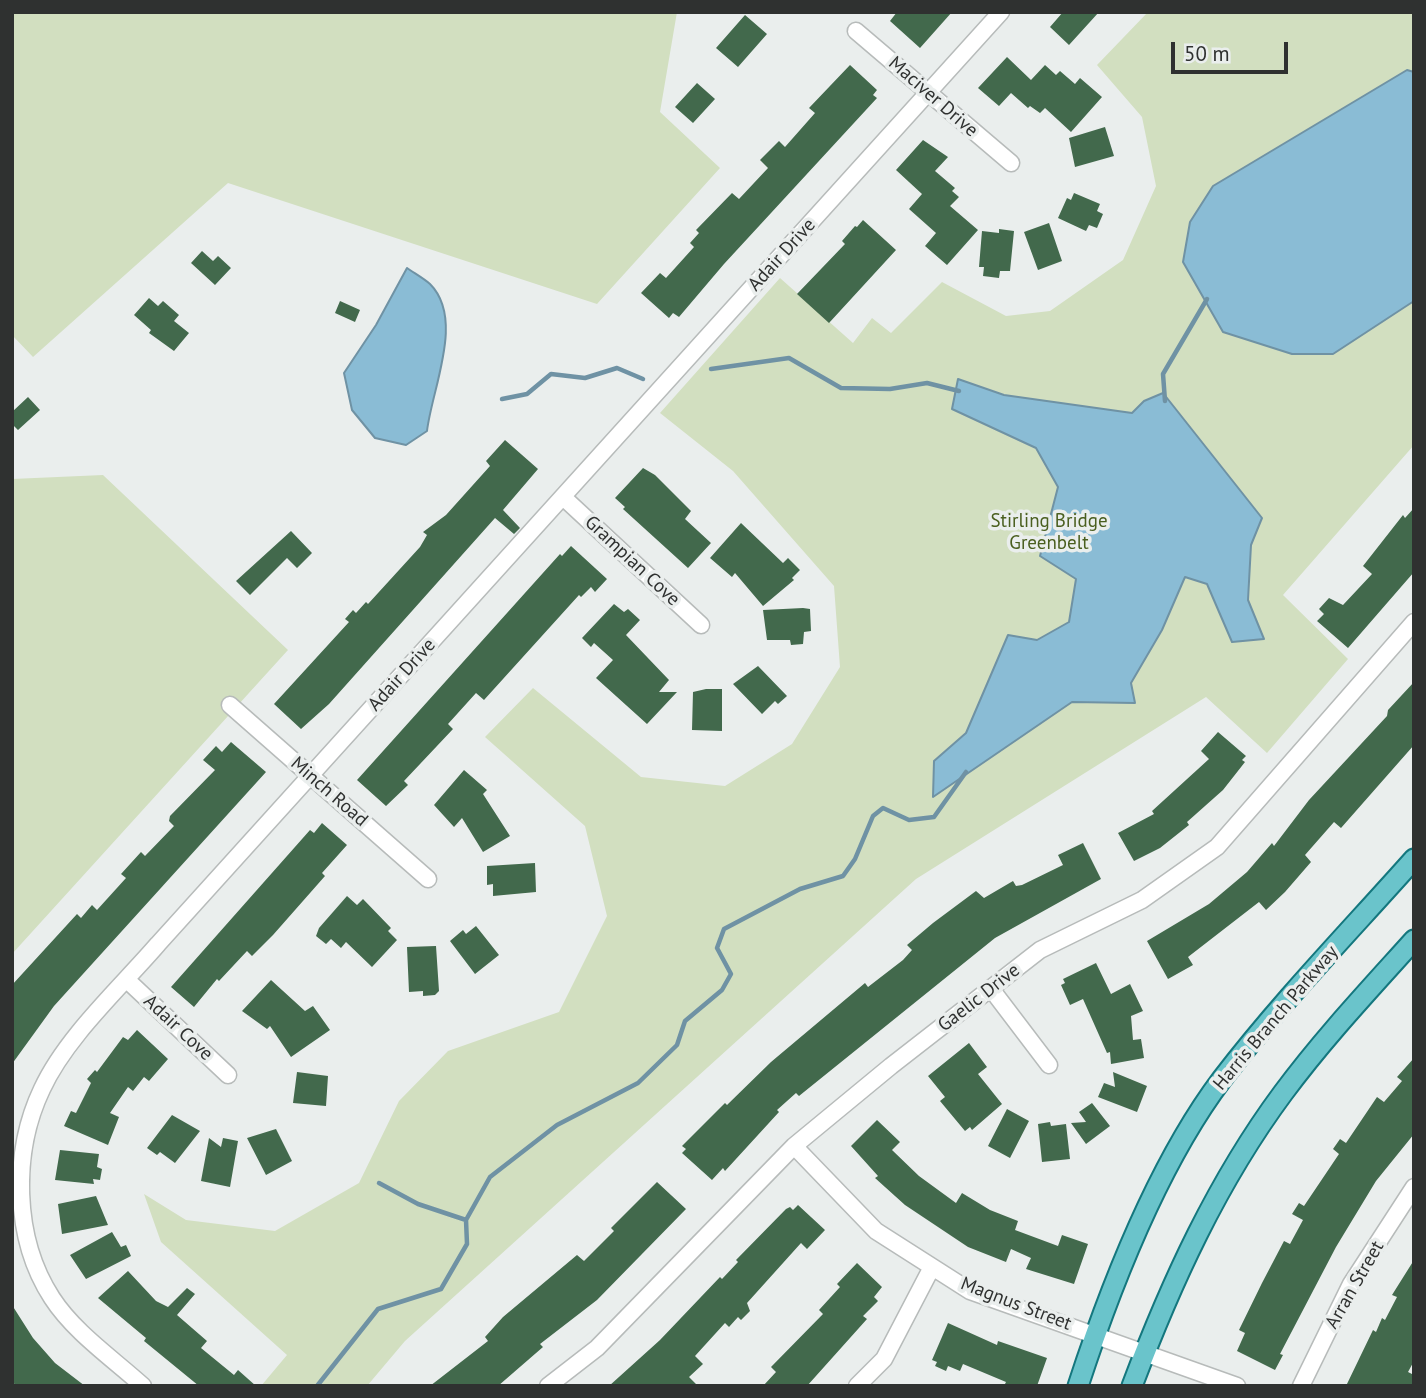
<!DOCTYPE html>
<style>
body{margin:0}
#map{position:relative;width:1426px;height:1398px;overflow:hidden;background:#eaeeed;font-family:"PT Sans",sans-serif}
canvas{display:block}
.frame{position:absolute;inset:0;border:14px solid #2f3130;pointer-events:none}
.scale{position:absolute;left:1171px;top:42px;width:117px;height:32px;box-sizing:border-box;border:4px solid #2f3130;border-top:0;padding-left:9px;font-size:21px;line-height:24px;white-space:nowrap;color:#2f3130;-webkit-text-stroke:5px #eaeeed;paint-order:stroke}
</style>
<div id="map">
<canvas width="1426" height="1398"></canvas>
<div class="frame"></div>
<div class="scale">50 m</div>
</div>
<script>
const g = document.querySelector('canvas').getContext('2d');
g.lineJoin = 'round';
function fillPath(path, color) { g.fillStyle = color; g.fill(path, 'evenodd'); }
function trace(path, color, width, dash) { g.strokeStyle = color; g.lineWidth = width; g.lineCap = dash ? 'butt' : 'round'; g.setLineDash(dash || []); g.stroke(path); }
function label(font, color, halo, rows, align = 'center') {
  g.font = font + ' "PT Sans",sans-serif'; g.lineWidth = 7; g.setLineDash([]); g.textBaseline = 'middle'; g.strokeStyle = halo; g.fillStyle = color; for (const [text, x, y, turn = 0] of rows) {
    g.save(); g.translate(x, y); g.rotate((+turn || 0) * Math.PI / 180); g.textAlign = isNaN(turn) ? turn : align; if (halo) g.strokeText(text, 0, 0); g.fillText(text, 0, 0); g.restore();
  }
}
fillPath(new Path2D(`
 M12 12H677L660 112 720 168 597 304 228 183 33 357 12 335Z
 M1148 12H1414V445L1283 595 1348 659 1267 753 1206 697 916 879 405 1341 367 1386H261L287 1355 161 1242 144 1194 186 1220 275 1231 359 1183 399 1101 448 1051 559 1012 607 916 585 826 485 737 533 688 641 777 725 786 792 744 840 667 834 586 733 471 660 413 780 278 853 343 872 318 891 333 942 282 1006 316 1050 311 1123 260 1156 186 1142 117 1097 65Z
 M103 475 288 650 12 954V479Z`), '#d2dfc0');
const water = new Path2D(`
 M1407 70 1414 72V301L1333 354H1292L1223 332 1183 262 1190 222 1213 186Z
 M407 268C414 273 423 278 430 284 465 319 432 388 427 431L406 445 375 438 352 410 344 373 376 325Z
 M958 379 1004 395 1132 413 1144 401 1163 393 1262 518 1251 545 1248 600 1264 639 1232 642 1207 584 1185 577 1162 630 1131 683 1135 703 1072 702 933 797 934 761 966 733 1008 635 1037 640 1069 622 1076 579 1040 556 1058 487 1036 448 952 409Z`);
fillPath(water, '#8abcd5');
trace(water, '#6f92a4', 2);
trace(new Path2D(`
 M711 369 789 358 841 388 890 389 927 383 959 391
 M502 399 527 394 551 374 585 378 617 368 643 379
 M1165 401 1163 374 1207 299
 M379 1183 418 1204 466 1220
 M317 1386 378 1309 441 1289 467 1244 466 1220 490 1177 557 1125 638 1083 677 1045 685 1021 722 990 731 974 717 948 724 929 800 889 843 876 855 859 873 816 883 808 909 820 934 817 966 772`), '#6f92a4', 4.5);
fillPath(new Path2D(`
 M897 12H952L920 48 890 21Z
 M1063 12H1099L1069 45 1050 27Z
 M745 15 767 34 738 67 716 48Z
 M1007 57 1031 80 1045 65 1056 75 1060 71 1075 84 1080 78 1102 97 1071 132 1045 108 1040 113 1030 106 1028 108 1011 93 999 106 978 88Z
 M850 65 877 90 873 95 877 98 724 264 679 317 673 313 669 318 641 293 660 273 666 278 694 247 690 243 699 233 696 230 732 193 739 199 768 168 760 160 779 141 785 147 815 113 809 108Z
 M697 83 715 99 693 123 675 107Z
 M1105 127 1114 156 1075 167 1069 138Z
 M923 140 948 157 935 171 955 188 952 191 959 197 950 206 978 230 947 265 925 246 936 233 909 209 922 194 896 170Z
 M1074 193 1100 204 1097 211 1103 214 1097 228 1089 225 1086 231 1058 218 1067 198 1071 200Z
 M863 220 896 250 829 323 797 294 845 244 842 241 855 226 857 227Z
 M1049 223 1062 261 1038 270 1024 232Z
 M999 229 1014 231 1010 271H1000L999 278 983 276 984 267H979L982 231 999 233Z
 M202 251 213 261 218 256 231 268 215 285 191 263Z
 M149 298 158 306 163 301 179 315 174 321 189 333 174 351 149 333 151 330 134 315Z
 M340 301 360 310 355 322 335 313Z
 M28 397 40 410 18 430 12 424V412Z
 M505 440 538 469 503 510 520 528 514 534 495 518 329 704 301 729 274 704 349 622 345 619 353 610 356 613 366 602 368 604 420 547 427 535 423 532 446 515 490 466 486 461Z
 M643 468 655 475 691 511 685 519 711 543 688 568 623 509 625 507 615 498Z
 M1414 508V572L1348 648 1317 621 1324 614 1319 609 1329 598 1343 605 1372 574 1363 566 1403 515 1405 518Z
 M741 523 783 563 788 558 800 570 792 578 794 580 763 606 735 573 732 577 710 558Z
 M291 531 312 553 297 568 287 558 250 595 236 581Z
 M571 546 607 579 595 592 591 587 581 597 579 595 484 700 476 693 448 724 453 729 404 781 408 785 386 806 357 780 560 554 562 556Z
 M614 604 624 612 628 609 640 620 626 635 669 680 659 692H677L647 724 596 678 613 660 594 643 591 647 582 638Z
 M803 608 810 609 811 631 804 632 803 644 791 645 790 640H767L763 610Z
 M758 666 787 696 778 704 775 701 762 714 733 684Z
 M1414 682V745L1341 828 1334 822 1305 855 1311 862 1285 892 1266 910 1259 902 1188 957 1193 965 1168 979 1147 941 1209 904 1247 872 1272 843 1274 846 1309 800 1387 716 1388 710Z
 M706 689H722V731L692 730 693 692Z
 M1218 732 1246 756 1242 760 1245 762 1223 790 1187 822 1189 825 1160 848 1134 861 1118 833 1154 814 1152 811 1209 759 1201 751Z
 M231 742 266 772 54 1006 12 1064V985L77 914 81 918 92 905 97 910 126 878 121 874 141 852 145 856 174 826 169 821 170 816 215 770 203 760 216 746 222 752Z
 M464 770 487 790 483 794 510 836 483 852 462 818 454 827 434 805Z
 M322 823 347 845 322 873 325 876 273 935 252 956 247 951 219 981 217 979 194 1007 171 987 310 830 314 833Z
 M1083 843 1101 879 995 938 799 1096 796 1093 777 1110 779 1112 725 1171 723 1168 712 1180 682 1153 686 1149 682 1146 725 1103 727 1105 771 1062 865 983 868 987 903 960 912 950 907 945 933 923 976 891 984 898 1013 881 1016 886 1022 885 1063 865 1058 855Z
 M535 863 536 892 493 896V884L487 885V866Z
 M347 896 357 905 363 899 391 928 388 931 397 940 372 967 346 942 341 948 331 939 326 944 316 936 319 928Z
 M476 926 499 955 475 974 450 941 463 930 466 934Z
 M436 946 439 991 435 995 423 996V991L409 992 407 947Z
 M1096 963 1111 994 1130 984 1143 1011 1131 1016 1133 1040 1141 1039 1144 1058 1111 1064 1110 1052 1107 1053 1083 999 1070 1005 1061 985 1065 983 1063 979Z
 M271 980 305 1011 313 1006 330 1030 291 1057 270 1026 267 1029 242 1011Z
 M137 1030 168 1059 149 1081 144 1077 133 1091 128 1087 110 1113 119 1117 108 1145 64 1126 71 1111 76 1113 91 1083 87 1079 95 1070 97 1072 123 1037 128 1040Z
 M969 1043 987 1067 978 1074 1002 1104 972 1130 970 1127 965 1131 940 1101 945 1097 928 1076Z
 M1414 1058V1134L1376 1181 1336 1247 1280 1354 1283 1355 1275 1370 1237 1351 1245 1333 1239 1330 1262 1283 1284 1241 1290 1244 1303 1220 1292 1214 1299 1203 1304 1206 1339 1154 1333 1149 1340 1139 1346 1143 1377 1097 1384 1102 1402 1081 1397 1077Z
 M297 1072 328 1076 326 1106 293 1103Z
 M1113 1072 1147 1086 1137 1112 1098 1097 1104 1083 1115 1087Z
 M1092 1103 1110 1126 1086 1144 1071 1123 1086 1122 1079 1112Z
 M1007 1109 1029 1121 1010 1158 988 1146Z
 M172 1115 200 1131 175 1163 160 1152 157 1155 147 1148Z
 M877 1120 900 1142 892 1150 919 1176 956 1203 962 1193 990 1210 1018 1221 1015 1230 1058 1246 1062 1235 1088 1244 1074 1284 1026 1269 1031 1258 1011 1249 1006 1262 968 1247 905 1205 875 1178 878 1176 851 1146Z
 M1050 1122 1051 1126 1066 1124 1070 1159 1042 1162 1038 1124Z
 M276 1129 292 1161 266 1175 247 1138Z
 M209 1138 221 1147 223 1138 238 1141 230 1187 201 1181Z
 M60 1150 99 1154 97 1167 102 1169 100 1180 93 1179 94 1184 55 1180Z
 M657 1182 686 1209 597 1300 540 1344 543 1347 498 1386H430L488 1341 485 1337 503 1317 577 1255 584 1261 614 1231 611 1228Z
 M96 1196 108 1225 62 1234 58 1204Z
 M798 1205 825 1230 807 1249 801 1243 747 1303 750 1311 741 1320 738 1317 729 1327 725 1323 695 1356 703 1364 689 1377 698 1386H609L660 1340 720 1277 722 1279 738 1262 736 1260 786 1209 790 1207 793 1210Z
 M112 1232 121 1247 126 1245 131 1256 86 1279 70 1255Z
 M1414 1260V1361L1408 1372 1414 1375V1386H1346L1373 1330 1376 1332 1382 1318 1385 1320 1397 1297 1392 1295Z
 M857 1263 882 1287 874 1297 878 1301 863 1316 867 1319 807 1386H763L776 1372 771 1367 823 1314 819 1310 840 1287 837 1284Z
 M128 1271 156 1301 168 1307 187 1288 195 1294 177 1315 207 1341 201 1348 234 1375 238 1370 256 1386H199L144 1341 146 1338 98 1298Z
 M12 1305 33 1338 55 1363 85 1386H16L12 1381Z
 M948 1323 997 1345 998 1341 1047 1358 1037 1386H1004L1006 1382 963 1364 960 1371 948 1366 946 1371 935 1366 937 1362 932 1360Z`), '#42694c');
const minor = new Path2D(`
 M856 31 1011 163
 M563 497 701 625
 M230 705 428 879
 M127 980 228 1075
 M992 990 1049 1065
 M794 1146 876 1231 970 1291 1237 1386
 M143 1386C112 1358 74 1332 52 1298 13 1238 12 1152 42 1089 66 1037 120 988 158 944L1001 12
 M548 1386 597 1348 794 1146 891 1066 1040 950 1142 900 1217 847 1414 622
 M857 1386 884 1359 932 1267
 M1301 1386 1351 1284 1414 1187`);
const major = new Path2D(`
 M1078 1386C1111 1285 1158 1164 1222 1079 1281 1002 1349 932 1414 859
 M1132 1386C1171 1283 1217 1182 1283 1093 1323 1039 1369 990 1414 940`);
trace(minor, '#b7bbba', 19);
trace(major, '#14777e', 23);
trace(minor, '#fff', 16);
trace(major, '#6ac4cb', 19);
label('19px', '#2f3130', '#eaeeed', [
 ["Maciver Drive",933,97,41],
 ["Adair Drive",782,255,-48],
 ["Grampian Cove",632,561,43],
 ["Adair Drive",402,675,-48],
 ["Minch Road",329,792,41],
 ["Gaelic Drive",979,998,-38],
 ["Harris Branch Parkway",1276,1018,-50],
 ["Adair Cove",178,1028,43],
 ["Arran Street",1355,1285,-60],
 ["Magnus Street",1016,1304,21]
]);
label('19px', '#4a5f1f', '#eaeeed', [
 ["Stirling Bridge",1049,522],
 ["Greenbelt",1049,544]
]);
</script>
